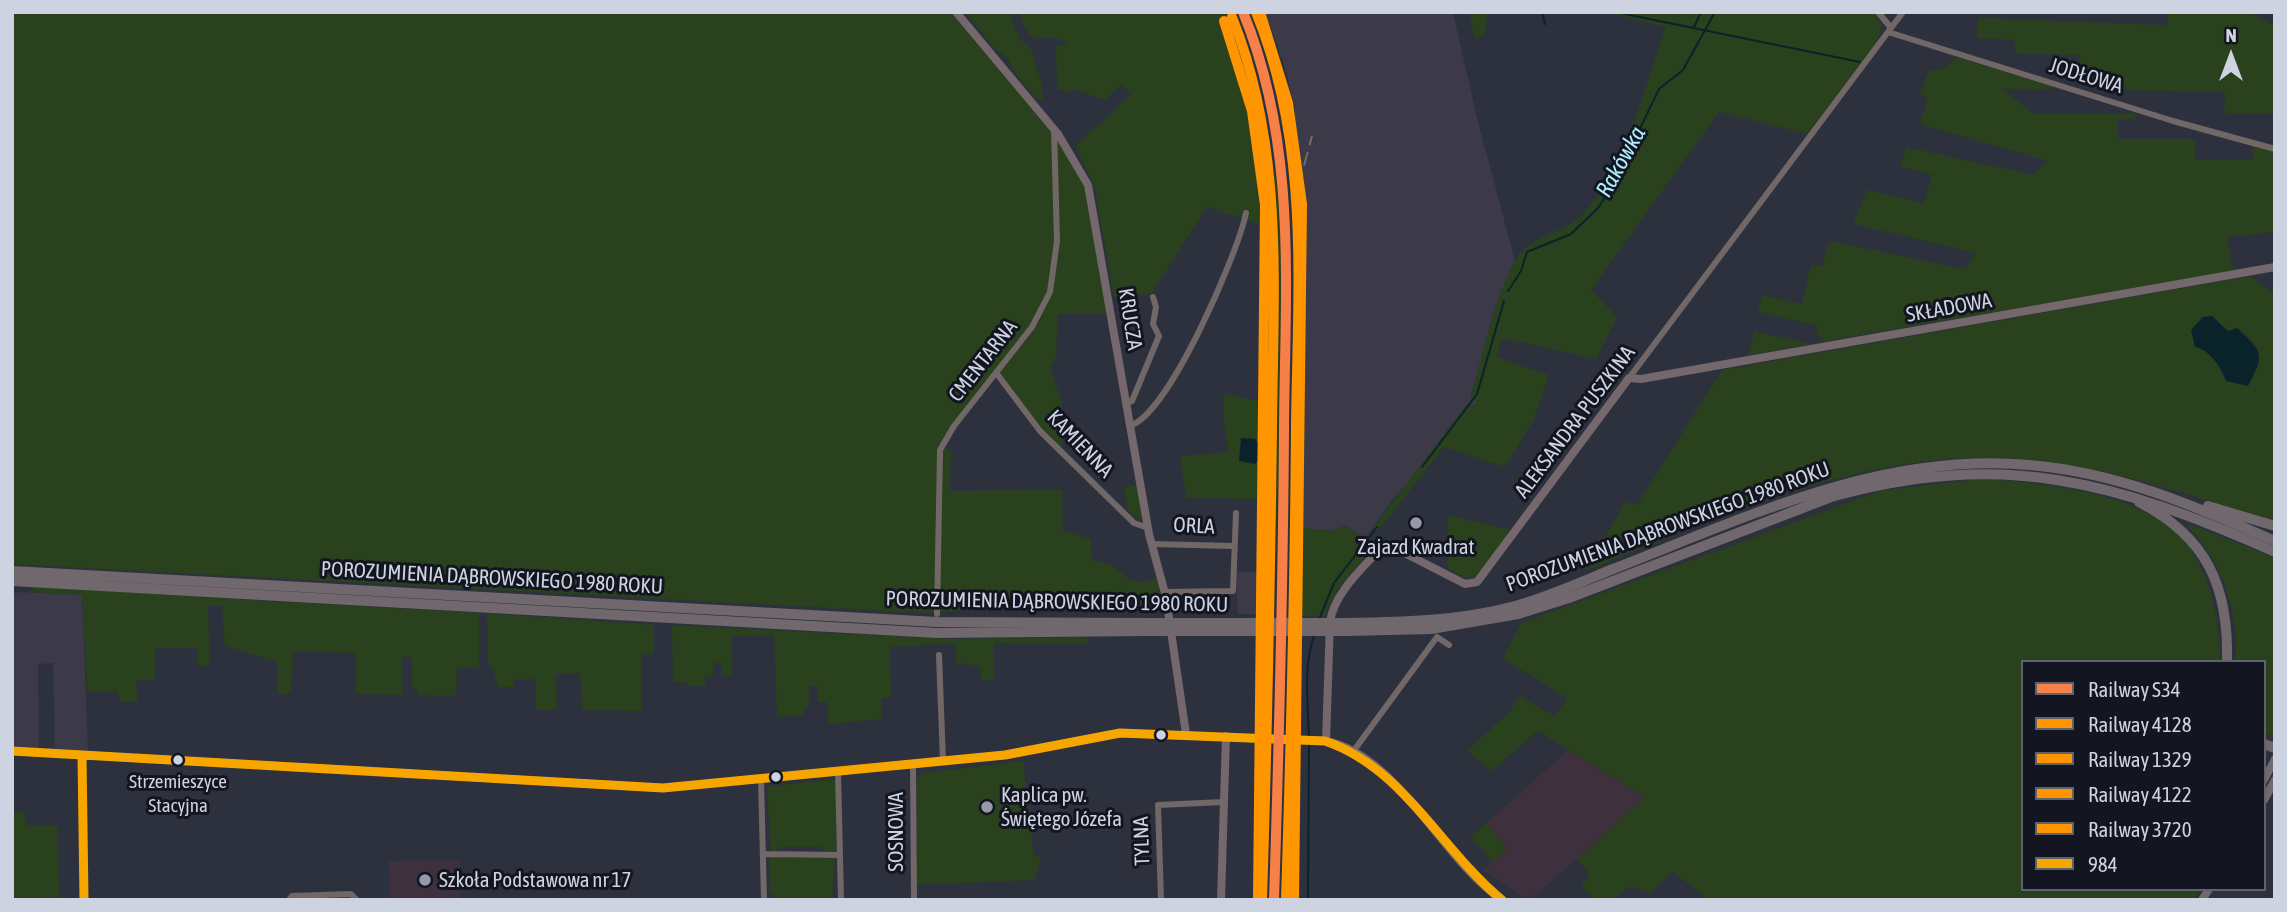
<!DOCTYPE html>
<meta charset="utf-8">
<style>
body{margin:0}
#map{position:relative;width:2287px;height:912px;overflow:hidden;background:#2d313e;font-family:"Asap Condensed",sans-serif}
canvas{display:block}
.frame{position:absolute;inset:0;border:14px solid #ced3e1;pointer-events:none}
.legend{position:absolute;left:2021px;top:660px;width:245px;height:231px;box-sizing:border-box;background:#131620;border:2px solid #5e626d;margin:0;padding:9px 12px;list-style:none;font-size:21px;color:#ced3e1}
.legend li{display:flex;align-items:center;gap:14px;height:35px}
.legend b{width:35px;border:2px solid #5e626d}
.north{position:absolute;left:2196px;top:21px;width:70px;height:70px;-webkit-text-stroke:5px #131620;paint-order:stroke;rotate:0deg;font-size:19px;font-weight:700;line-height:28px;text-align:center;color:#ced3e1}
.north::after{content:'';display:block;margin:auto;width:24px;height:32px;background:#ced3e1;clip-path:polygon(50% 0,100% 100%,50% 72%,0 100%)}
</style>
<div id="map">
<canvas width="2287" height="912"></canvas>
<div class="frame"></div>
<ul class="legend">
<li><b style="height:9px;background:#f78048"></b>Railway S34</li>
<li><b style="height:9px;background:#ff9500"></b>Railway 4128</li>
<li><b style="height:9px;background:#ff9500"></b>Railway 1329</li>
<li><b style="height:9px;background:#ff9500"></b>Railway 4122</li>
<li><b style="height:9px;background:#ff9500"></b>Railway 3720</li>
<li><b style="height:9px;background:#f7a600"></b>984</li>
</ul>
<div class="north">N</div>
</div>
<script>
const g = document.querySelector('canvas').getContext('2d');
g.lineJoin = 'round';
function fillPath(path, color) { g.fillStyle = color; g.fill(path, 'evenodd'); }
function trace(path, color, width, dash) { g.strokeStyle = color; g.lineWidth = width; g.lineCap = dash ? 'butt' : 'round'; g.setLineDash(dash || []); g.stroke(path); }
function label(font, color, halo, rows, align = 'center') {
  g.font = font + ' "Asap Condensed",sans-serif'; g.lineWidth = 6; g.setLineDash([]); g.textBaseline = 'middle'; g.strokeStyle = halo; g.fillStyle = color; for (const [text, x, y, turn = 0] of rows) {
    g.save(); g.translate(x, y); g.rotate((+turn || 0) * Math.PI / 180); g.textAlign = isNaN(turn) ? turn : align; if (halo) g.strokeText(text, 0, 0); g.fillText(text, 0, 0); g.restore();
  }
}
fillPath(new Path2D(`
 M1265 12H1453L1477 118 1515 261 1502 294 1470 398 1477 400 1475 406 1392 500 1366 537 1345 526 1331 531 1294 527 1297 480H1291L1295 108 1284 64Z
 M1266 567 1275 568 1274 614H1238L1236 572H1265Z
 M20 592 82 595 88 753 55 751 53 663 38 664 39 750 12 748V594Z`), '#3c3949');
fillPath(new Path2D(`
 M1568 750 1646 798 1530 900H1527L1483 870 1493 861 1471 837Z
 M460 860V900H390L389 861Z`), '#3e303c');
fillPath(new Path2D(`
 M12 12H950L1060 142 1080 173 1088 195 1108 314H1058L1056 356 1050 368 1062 403V447L1059 449 994 371 943 447 951 451 950 491 1062 490 1063 531 1091 539 1092 560C1097 561 1105 562 1109 564 1132 577 1124 587 1157 578L1162 604 1019 606 927 613 12 564Z
 M965 12H1009L1020 39 1030 47 1041 81 1043 101 1035 97 1018 77 1008 59 994 48Z
 M1018 12H1231L1252 68 1275 175 1282 186V400L1275 568 1266 567V499L1186 498 1180 456 1229 452 1223 417 1224 394 1266 402 1271 325 1270 227 1207 207 1152 293 1114 297 1095 189 1076 146 1131 94 1121 85 1105 100 1073 89 1069 93 1057 89 1056 46 1069 44C1040 26 1034 56 1018 12Z
 M1469 12H1487L1485 33 1475 40Z
 M1605 12H1874L1882 26 1876 44 1807 134 1719 112 1591 290 1617 317 1596 359 1502 338 1496 357 1549 375 1534 420 1505 467 1444 447 1377 532 1372 529 1467 404 1476 406V400L1470 399C1484 354 1492 302 1515 261 1530 233 1564 235 1584 213 1623 171 1648 82 1665 27Z
 M2168 12H2248L2275 26V114L2224 113 2225 92 2113 90 2083 82 2079 55 2015 53 2014 40 1977 38 1978 18 2167 25Z
 M1956 57 2052 86 2051 90 2002 89 2034 114H2135L2136 119H2118V139H2195V160H2253V146L2275 152V232L2227 237 2233 271 1825 341 1816 334 1818 326 1758 312 1762 295 1802 304 1811 265 1823 266 1829 241 1965 269 1976 253 1853 224 1867 190 1924 203 1932 175 1900 167 1906 147 2033 175 2048 161 1920 124 1928 98 1919 94 1929 71 1943 69Z
 M2250 276 2275 294V521C2195 497 2117 469 2034 460 1877 443 1727 515 1585 571L1625 502 1637 505 1722 370ZM2212 316 2227 331 2238 328C2265 354 2260 345 2252 378L2226 381C2219 362 2202 348 2191 331Z
 M1754 331 1811 344 1749 355Z
 M1979 479C2038 482 2150 492 2188 545 2213 580 2218 620 2221 662H2023V889H2201L2194 900H1709L1672 871 1651 894 1630 886 1613 900H1594L1581 885 1590 875 1577 859 1645 797 1538 731 1491 771 1467 751 1510 711 1520 696 1555 716 1567 698 1503 659 1521 623 1880 491Z
 M1137 485 1142 517 1139 520 1128 511 1124 487Z
 M1448 515 1511 530 1476 577 1465 578 1448 569Z
 M2190 524 2275 558V732L2269 735 2264 734V662H2235C2241 617 2222 559 2188 528Z
 M1345 526 1371 540 1372 549 1338 589 1324 616H1293L1294 527 1331 531Z
 M32 586C239 601 447 609 654 625V653H641V711L582 710 580 673 556 674 557 710H536L535 679 514 680V687H498L492 666H488L487 614H479V667L457 668 456 696 418 695 417 689H412L411 657H402L403 695 356 694V653L293 651 291 693 277 694V662L225 646 222 606 208 605 210 665 198 666V648H155V680H136L138 701H119L118 691 87 692 82 595 31 592Z
 M672 625 950 639 1087 637 1088 644 994 643V680H981L980 666 956 663 955 643 890 647 891 697 881 698 882 719 828 724 827 702H818L817 686 809 685 810 706 804 707V715L777 717 774 636 732 635V675H722V663H713V676H705L706 685 688 686 687 683 673 682Z
 M1023 761 1034 856H1041L1035 880 917 885V778L922 773Z
 M831 779 836 780V851L824 852 823 847H779L777 852H771L767 787Z
 M12 812H25L26 825H58L59 900H12Z
 M1486 823 1508 848 1493 862 1471 837Z
 M769 857 835 858 832 900H773V893H769Z`), '#29411d');
fillPath(new Path2D(`
 M2212 316 2228 331 2237 328C2262 352 2266 353 2248 386L2226 381C2221 367 2210 350 2195 347L2191 330 2203 317Z
 M1241 438 1255 439C1262 447 1262 456 1255 464L1239 461Z`), '#0a232a');
trace(new Path2D(`
 M1542 12 1545 24
 M1615 12 1860 62
 M1694 27 1701 12
 M1508 291 1521 271 1527 252 1571 234 1598 208 1613 185 1659 89 1683 70 1715 12
 M1422 467 1477 394 1504 301
 M1320 617 1334 583 1377 527
 M1309 738C1308 704 1303 668 1314 636
 M1308 900 1309 743`), '#0a232a', 2);
trace(new Path2D(`
 M1878 12 1891 28
 M1888 32 2173 121 2275 149
 M997 374 1040 431 1134 523 1148 528
 M1629 378 1903 12
 M1125 404 1132 401 1159 336 1153 324 1156 307 1153 297
 M1129 426C1168 417 1238 253 1246 213
 M1151 544 1234 546
 M1165 592 1233 591 1236 513
 M937 614 940 450 954 426 1032 327 1050 292 1057 241 1054 129
 M939 655 943 761
 M1355 749 1437 637 1449 645
 M82 755 84 900
 M913 764 914 900
 M838 772 841 900
 M761 780 764 900
 M763 854 840 855
 M289 900 292 896 351 894 357 900
 M1161 900 1158 805 1224 802`), '#726767', 6);
trace(new Path2D(`
 M956 12 1058 134 1088 185 1149 534 1166 597 1186 734
 M1326 741 1330 622C1334 593 1362 569 1381 548L1389 545 1465 584 1477 582 1629 378 1641 379 2275 267
 M12 751 663 788 1005 755 1120 733 1325 741C1398 754 1439 857 1502 900
 M2264 780 2275 759
 M2264 800 2275 780
 M1221 900 1226 736
 M2202 900 2209 889`), '#74686c', 8);
trace(new Path2D(`
 M2139 502C2207 537 2229 587 2227 662
 M2208 506 2275 526
 M12 571 937 622 1147 623
 M12 581 937 633 1146 631
 M1347 623C1404 622 1459 621 1515 606 1548 597 1581 582 1613 569 1747 517 1881 452 2029 465 2117 472 2195 506 2275 541
 M1347 631 1431 629 1518 614 1569 598 1831 497C2003 449 2117 482 2275 552
 M2264 744 2275 748`), '#70686c', 10);
trace(new Path2D(`
 M1286 900 1298 221 1302 173 1312 136`), '#706c71', 2, [14, 7]);
trace(new Path2D(`
 M1147 623H1347
 M1146 631H1347`), '#70686c', 10);
trace(new Path2D(`
 M12 751 663 788 1005 755 1120 733 1325 741C1404 768 1440 849 1502 900
 M82 755 84 900`), '#f7a600', 9);
trace(new Path2D(`
 M1243 12C1298 146 1285 288 1284 429 1283 586 1279 743 1274 900`), '#f78048', 10);
trace(new Path2D(`
 M1232 17C1285 149 1273 289 1272 429 1270 586 1267 743 1262 900`), '#ff9500', 10);
trace(new Path2D(`
 M1256 12C1310 144 1298 285 1296 424 1295 583 1291 741 1286 900`), '#ff9500', 10);
trace(new Path2D(`
 M1260 12 1288 103 1302 204 1294 900`), '#ff9500', 10);
trace(new Path2D(`
 M1224 21 1252 111 1265 205 1258 900`), '#ff9500', 10);
for (const [x, y, r, color] of [
 [1416,523,7,"#969aa8"],
 [1161,735,6,"#ced3e1"],
 [178,760,6,"#ced3e1"],
 [776,777,6,"#ced3e1"],
 [987,807,7,"#969aa8"],
 [425,880,7,"#969aa8"]
]) { const dot = new Path2D(); dot.arc(x, y, r, 0, 2 * Math.PI); g.fillStyle = color; g.fill(dot); trace(dot, '#131620', 2.5); }
label('19px', '#ced3e1', '#131620', [
 ["Strzemieszyce",178,782],
 ["Stacyjna",178,806]
]);
label('21px', '#ced3e1', '#131620', [
 ["JODŁOWA",2086,76,17],
 ["SKŁADOWA",1949,308,-10],
 ["KRUCZA",1130,319,81],
 ["CMENTARNA",983,361,-52],
 ["ALEKSANDRA PUSZKINA",1575,422,-53],
 ["KAMIENNA",1080,444,46],
 ["ORLA",1194,526,3],
 ["POROZUMIENIA DĄBROWSKIEGO 1980 ROKU",1668,527,-20],
 ["POROZUMIENIA DĄBROWSKIEGO 1980 ROKU",492,578,3],
 ["POROZUMIENIA DĄBROWSKIEGO 1980 ROKU",1057,602,1],
 ["SOSNOWA",896,832,-90],
 ["TYLNA",1142,841,-92]
]);
label('21px', '#ced3e1', '#131620', [
 ["Zajazd Kwadrat",1416,547,"center"],
 ["Kaplica pw.",1001,795],
 ["Świętego Józefa",1001,819],
 ["Szkoła Podstawowa nr 17",439,880]
], 'left');
label('italic 23px', '#acedfe', '#131620', [
 ["Rakówka",1621,162,-61]
]);
</script>
